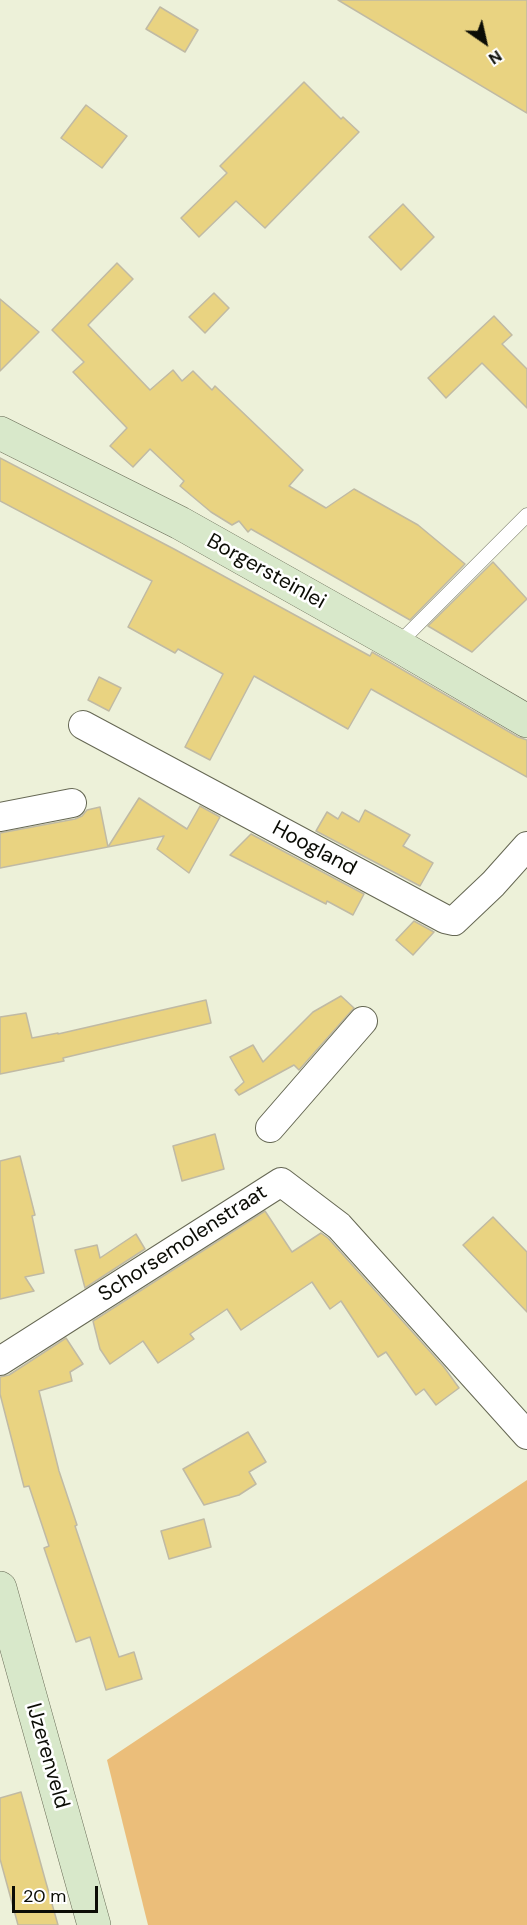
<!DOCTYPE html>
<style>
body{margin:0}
#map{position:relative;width:527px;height:1925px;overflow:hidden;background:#edf1d9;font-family:"DM Sans",sans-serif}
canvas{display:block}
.north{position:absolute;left:455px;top:12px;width:60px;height:60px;-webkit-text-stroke:4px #fff;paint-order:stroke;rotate:146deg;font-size:16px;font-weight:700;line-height:24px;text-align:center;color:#0b0c05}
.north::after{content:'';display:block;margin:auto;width:21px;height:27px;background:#0b0c05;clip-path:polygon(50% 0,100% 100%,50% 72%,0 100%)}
.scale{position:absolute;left:12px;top:1886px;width:86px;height:27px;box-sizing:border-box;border:3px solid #0b0c05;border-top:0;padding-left:8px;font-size:18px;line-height:21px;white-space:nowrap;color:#0b0c05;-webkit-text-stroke:4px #fff;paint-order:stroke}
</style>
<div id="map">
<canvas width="527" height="1925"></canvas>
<div class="north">N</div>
<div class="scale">20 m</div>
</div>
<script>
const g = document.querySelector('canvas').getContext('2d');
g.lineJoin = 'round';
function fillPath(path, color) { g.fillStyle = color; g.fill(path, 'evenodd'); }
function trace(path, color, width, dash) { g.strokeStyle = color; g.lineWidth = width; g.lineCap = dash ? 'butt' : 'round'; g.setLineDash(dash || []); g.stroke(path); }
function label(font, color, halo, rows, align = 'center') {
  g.font = font + ' "DM Sans",sans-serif'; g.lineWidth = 5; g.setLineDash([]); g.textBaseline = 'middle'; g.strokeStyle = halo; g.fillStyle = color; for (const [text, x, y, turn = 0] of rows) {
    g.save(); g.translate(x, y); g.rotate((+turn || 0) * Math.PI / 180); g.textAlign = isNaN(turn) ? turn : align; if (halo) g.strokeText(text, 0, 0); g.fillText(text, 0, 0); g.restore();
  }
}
fillPath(new Path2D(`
 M527 1480V1925H148L107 1760Z`), '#ebbe7a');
const building = new Path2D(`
 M338 0H527V113Z
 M160 7 198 30 185 52 146 29Z
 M304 82 341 119 343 117 359 132 265 228 236 201 199 237 181 218 227 173 220 166Z
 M86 105 127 136 102 168 61 138Z
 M403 204 434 237 401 270 369 237Z
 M117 263 133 279 88 325 150 390 173 370 182 381 193 371 212 390 215 386 303 470 289 486 326 508 354 489 418 525 465 564 410 620 251 529 248 532 239 521 232 525 211 512 180 486 184 481 150 449 133 467 110 446 127 428 73 372 84 362 52 330Z
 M214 293 229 308 205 333 189 317Z
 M0 299 39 332 0 371Z
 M494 316 512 335 502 344 527 369V408L482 363 446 398 428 378Z
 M0 458 174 549 370 656 372 652 518 737 527 740V777L371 689 348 729 254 676 210 760 185 747 223 674 178 649 175 653 128 627 152 581 0 501Z
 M493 562 527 599 472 652 428 626Z
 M99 677 121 688 109 711 88 700Z
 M139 798 187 829 200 806 220 817 189 873 157 849 164 836 0 868V833L75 819 82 816 87 810 100 807 108 847Z
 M365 810 410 835 403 846 433 863 420 886 316 831 327 812 338 819 342 812 359 822Z
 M251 834 364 894 353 915 327 901 326 904 230 855Z
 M414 921 434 932 413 955 396 940Z
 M341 996 354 1008 299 1070 294 1065 239 1095 235 1090 244 1082 230 1057 253 1045 263 1062 313 1012Z
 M206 1000 211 1023 63 1058 64 1061 0 1074V1017L26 1013 32 1038 58 1033V1034Z
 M215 1134 224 1169 182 1181 173 1146Z
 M20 1156 35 1215 32 1216 44 1273 25 1277 34 1291 0 1299V1161Z
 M265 1211 292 1252 321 1233 328 1238 444 1367 459 1388 436 1405 424 1389 416 1395 386 1352 378 1357 341 1301 330 1309 312 1282 241 1330 227 1309 190 1334 194 1339 158 1363 143 1341 110 1364 100 1349 93 1321Z
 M493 1217 527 1252V1312L463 1245Z
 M136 1234 145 1249 85 1288 75 1250 97 1245 100 1258Z
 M66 1338 83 1364 70 1372 72 1381 39 1391 59 1471 77 1525 75 1526 119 1657 134 1652 142 1679 106 1690 90 1637 76 1642 44 1548 49 1546 29 1486 24 1487 0 1394V1377L9 1375Z
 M248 1432 266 1462 249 1472 256 1484 239 1495 204 1505 183 1469Z
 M204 1519 211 1547 169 1559 161 1531Z
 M21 1792 45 1879 58 1925H18L14 1910 0 1859V1798Z`);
fillPath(building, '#e9d381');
trace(building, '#c0baa4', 1.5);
const lane = new Path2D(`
 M397 645 527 515`);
const street = new Path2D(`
 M83 725 445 919 454 921 493 884 527 846
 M0 817 72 803
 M270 1128 363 1021
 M0 1361 281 1182 339 1226 527 1435`);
const secondary = new Path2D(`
 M0 433 180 523 397 645 527 721
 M0 1588 94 1925`);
trace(lane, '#656753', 15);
trace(street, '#656753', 30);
trace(secondary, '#656753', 34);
trace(lane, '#fff', 14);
trace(street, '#fff', 28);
trace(secondary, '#d8e8ca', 33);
label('21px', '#0b0c05', '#fff', [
 ["Borgersteinlei",266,572,29],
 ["Hoogland",314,849,28],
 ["Schorsemolenstraat",183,1244,-33],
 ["IJzerenveld",47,1756,74]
]);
</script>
